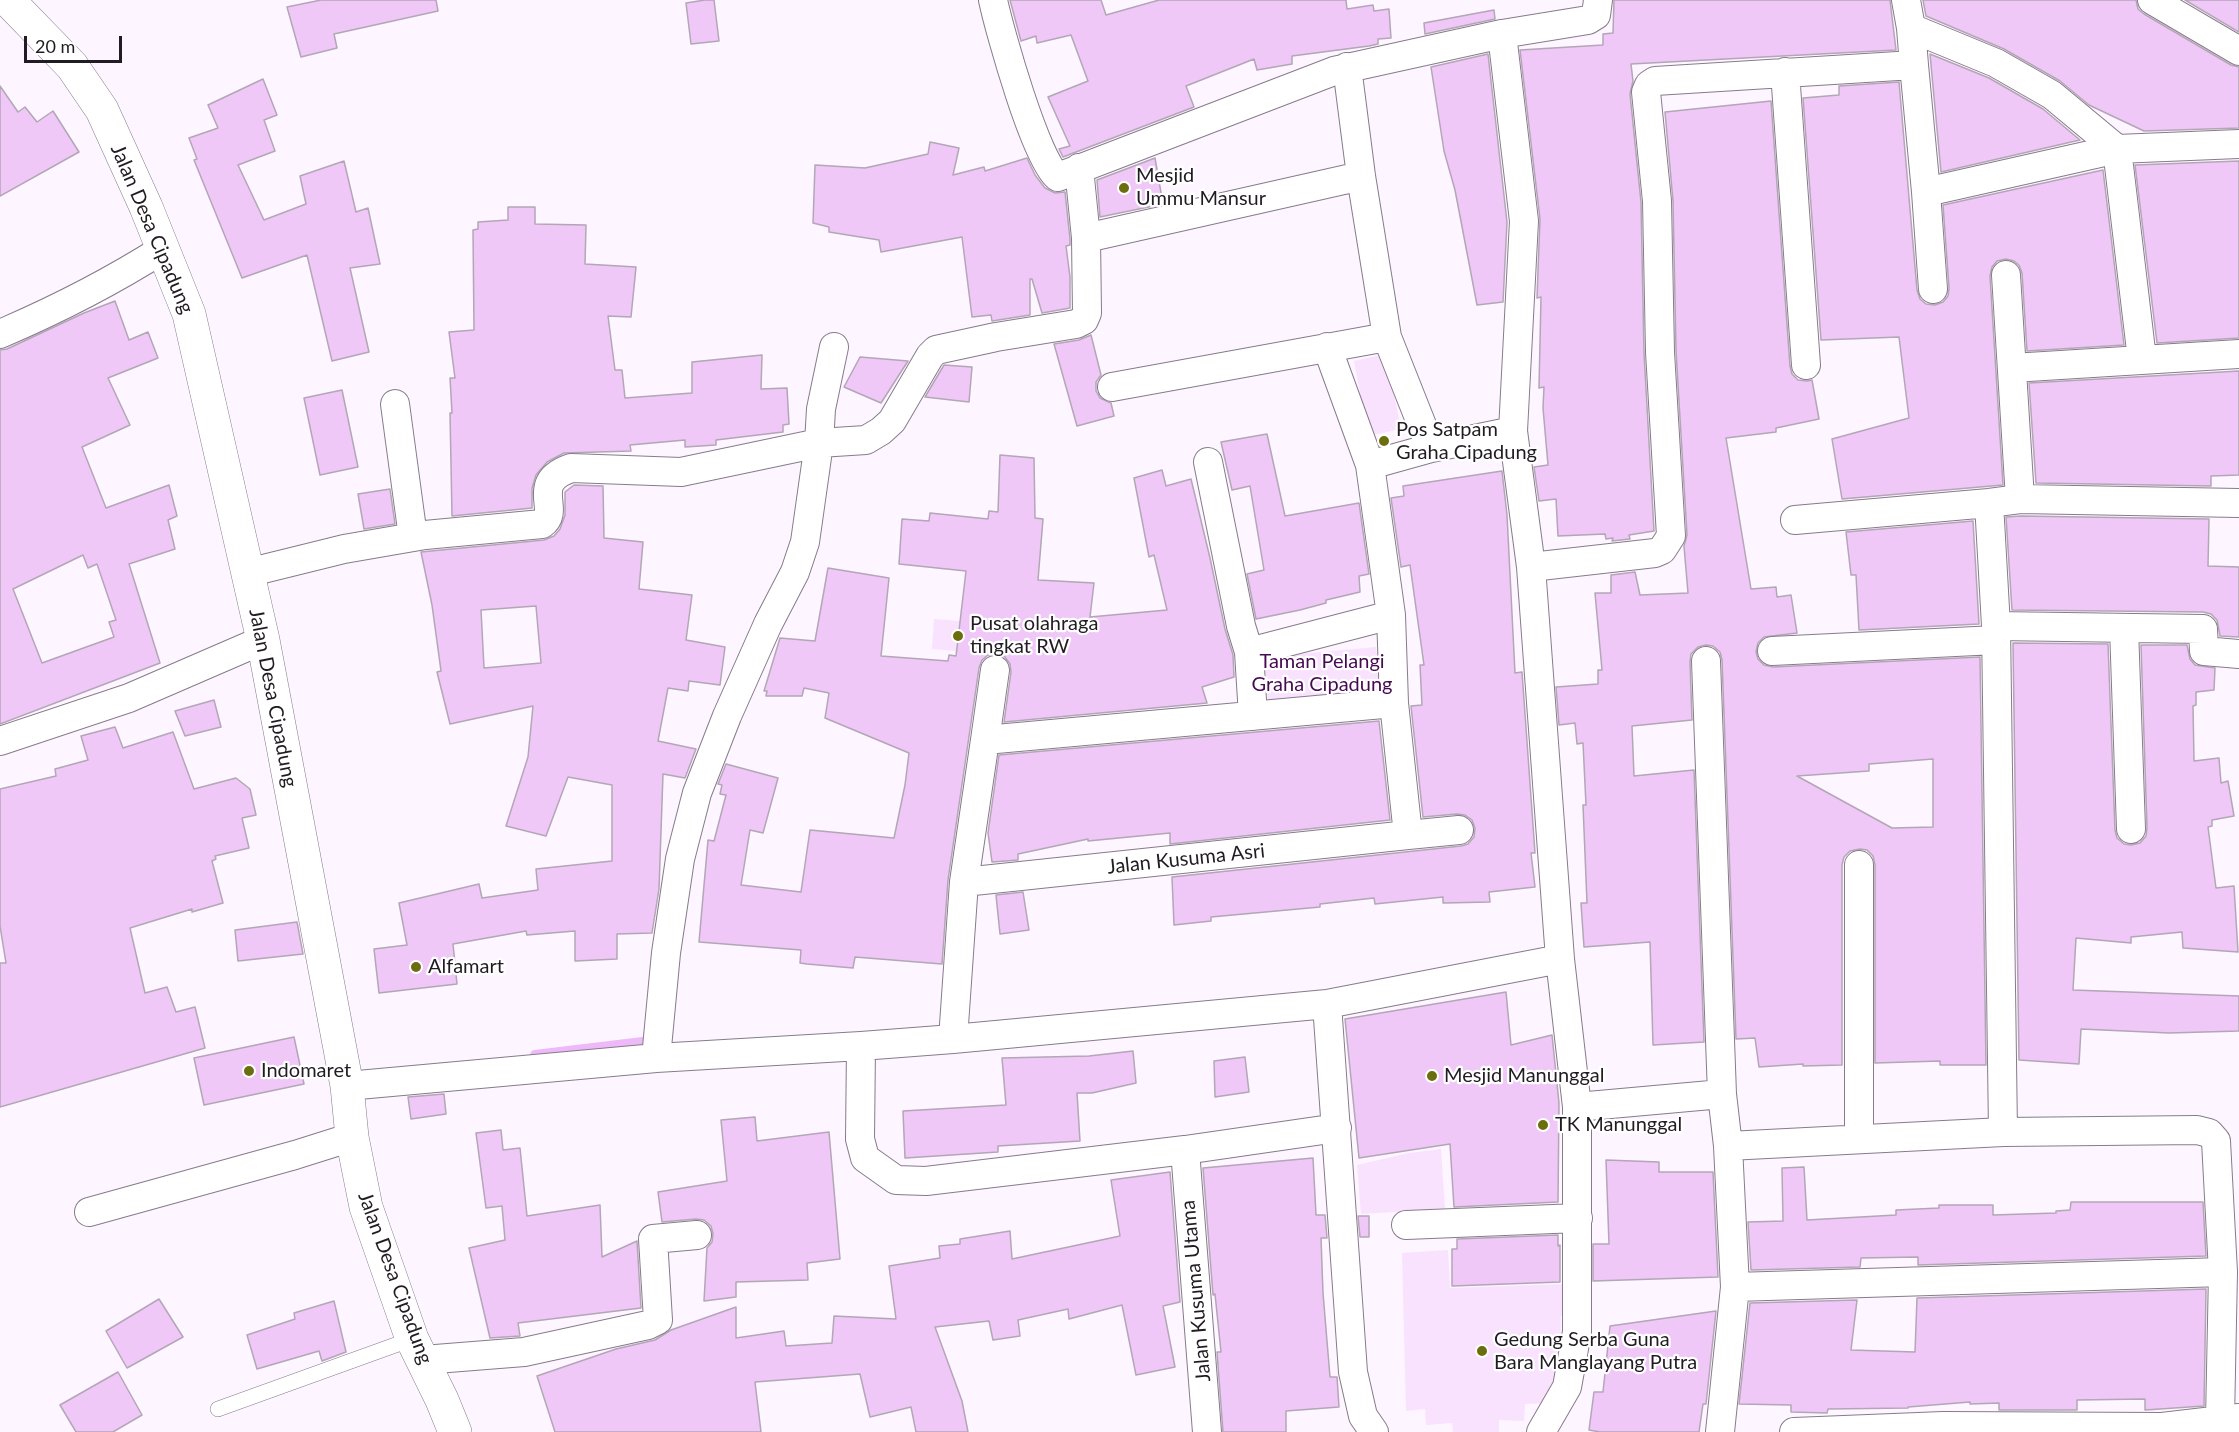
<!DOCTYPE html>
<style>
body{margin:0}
#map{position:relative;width:2239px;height:1432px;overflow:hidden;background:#fdf5ff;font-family:Lato,sans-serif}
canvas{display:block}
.scale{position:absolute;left:24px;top:36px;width:98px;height:27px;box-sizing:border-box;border:3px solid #211c22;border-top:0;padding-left:8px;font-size:18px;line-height:21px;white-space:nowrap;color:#211c22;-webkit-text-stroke:4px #fff;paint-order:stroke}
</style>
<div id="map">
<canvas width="2239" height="1432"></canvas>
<div class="scale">20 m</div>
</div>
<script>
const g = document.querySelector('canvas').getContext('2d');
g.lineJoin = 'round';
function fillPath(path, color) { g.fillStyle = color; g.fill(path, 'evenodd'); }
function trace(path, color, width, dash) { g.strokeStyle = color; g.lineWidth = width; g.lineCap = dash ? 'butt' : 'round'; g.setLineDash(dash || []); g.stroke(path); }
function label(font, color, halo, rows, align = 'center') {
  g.font = font + ' Lato,sans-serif'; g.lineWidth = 4.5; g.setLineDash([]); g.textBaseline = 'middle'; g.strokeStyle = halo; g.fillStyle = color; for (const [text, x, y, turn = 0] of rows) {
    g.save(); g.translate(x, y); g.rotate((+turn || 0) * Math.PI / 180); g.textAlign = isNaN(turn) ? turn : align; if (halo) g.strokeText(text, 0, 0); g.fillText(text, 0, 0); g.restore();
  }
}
fillPath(new Path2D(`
 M1386 354 1401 429 1368 436 1354 361Z
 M934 619 984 623 981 653 932 649Z
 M1376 647 1380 690 1268 700 1264 657Z
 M1441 1149 1445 1209 1361 1214 1357 1165 1409 1153Z
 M1448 1250 1450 1288 1566 1284 1568 1316H1561L1559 1386 1550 1403 1525 1404 1524 1421 1499 1420V1432H1453L1452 1423 1426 1425 1425 1409 1406 1411 1402 1253Z`), '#f9e2fd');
trace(new Path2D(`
 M535 1055 651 1041 655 1038`), '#eeb9f9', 10);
const building = new Path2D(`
 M321 0H436L438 11 334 34 337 48 301 57 287 7Z
 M705 0H714L719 41 691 44 686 3Z
 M1010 0H1101L1106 15 1159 0H1346L1347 9 1373 5 1374 11 1389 9 1391 38 1378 39V44L1369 46 1292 56V64L1257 70 1254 59 1186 86 1194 107 1063 157 1059 149 1070 146 1048 97 1088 81 1071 35 1037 43 1036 36 1021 41Z
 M1614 0H1890L1896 50 1631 64 1633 81 1630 94 1641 202 1644 353 1654 531 1629 535 1630 539 1612 541 1613 538 1606 539 1605 534 1558 536 1556 499 1539 501 1534 467 1548 465 1543 408 1544 387 1539 388 1541 297 1537 298 1540 219 1520 50 1603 45V34L1613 33Z
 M1923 0H2136L2138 9 2144 14 2231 65 2239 67V128L2144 131 2089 105 2060 81 2004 49 1926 16Z
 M2185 0H2239V32Z
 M1494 10 1495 19 1425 34 1424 23Z
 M1488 54 1507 222 1503 302 1477 305 1455 190 1444 151 1431 67Z
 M1930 54 1989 78 2043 109 2080 140 1941 172Z
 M263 79 277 115 264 120 275 151 238 165 264 220 306 204 300 176 344 161 356 212 368 208 380 264 350 268 369 352 332 361 307 255 242 278 194 160 197 159 189 138 218 128 208 105Z
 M1899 82 1917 290 1920 299 1926 304 1935 305 1943 302 1948 296 1949 288 1943 205 2103 170 2124 345 2027 351 2022 273 2019 265 2014 261 2006 259 1997 261 1992 267 1990 276 2003 485 1842 499 1832 439 1909 418 1899 337 1821 340 1803 98 1839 95V86Z
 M0 86 18 112 25 107 37 122 53 111 79 152 0 196Z
 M1771 101 1790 366 1792 374 1798 380 1807 381 1812 380 1819 419 1776 428V432L1726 438 1751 589 1776 587 1777 597 1791 595 1797 633 1764 637 1758 643 1756 652 1758 659 1764 665 1773 667 1980 657 1986 1065H1940V1061L1875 1063V865L1873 856 1867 850 1860 849 1850 851 1844 857 1842 865V1065L1803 1066V1064L1759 1067 1755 1038 1736 1039 1722 660 1720 652 1713 646 1706 645 1698 647 1691 654 1690 662 1692 720 1632 726 1634 776 1694 770 1704 1042 1653 1045 1650 942 1584 947 1581 903H1587L1583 805H1586L1583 743 1577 744 1575 723 1559 725 1556 687 1598 684V670H1602L1595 593H1611V575L1635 572 1640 595 1688 593 1684 546 1687 535 1676 351 1673 201 1665 112ZM1933 759V827L1892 828 1797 776 1869 771V764Z
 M930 142 959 148 953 175 984 167 985 171 1027 158 1035 175 1045 188 1055 193 1065 192 1070 239V245L1066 246 1070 277V308L1042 313 1032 279H1030V315L992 321 991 315 972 317 962 237 881 252 879 240 829 232V227L813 223 815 165 865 168 928 154Z
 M1155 158 1163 204 1100 217 1097 180Z
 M2239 161V338L2157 343 2135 165Z
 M508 207H535V224L586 225 585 264 636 267 631 317 608 316 615 370H622L625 398 692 393V362L762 355 761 389 787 388 789 424 783 425V432L716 440V445L685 447V440L630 445 631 451 564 453 547 462 536 475 532 488V508L452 516 450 413H452L450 378H455L449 332 474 330 473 230 478 229V222L508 220Z
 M115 301 129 340 148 332 158 358 108 378 130 425 82 447 106 508 169 485 177 516 168 520 175 549 129 564 160 663 0 724V350L7 349 84 313ZM83 555 88 568 97 564 116 620 109 622 114 637 42 663 13 589Z
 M1091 335 1101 375 1096 382V391L1100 398 1111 403 1114 416 1077 426 1054 344 1079 340Z
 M860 357 908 361 881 403 844 387Z
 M944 365 972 367 969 402 925 397Z
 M2239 371V475L2211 476V486L2036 483 2029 383Z
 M342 390 358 467 320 475 304 398Z
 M1267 434 1285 516 1359 503 1369 574 1359 576 1360 592 1326 600V603L1300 610 1256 619 1247 574 1264 570 1250 486 1232 490 1221 442Z
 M1000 455 1034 458 1035 518 1043 519 1038 580 1094 583 1090 617 1167 610 1154 555 1149 557 1134 478 1162 470 1166 486 1191 479 1210 558 1225 629 1233 655 1234 677 1202 687 1207 703 1004 722 1011 672 1010 664 1005 657 997 654 988 655 982 660 979 668 948 880 942 964 855 957 853 968 807 964 800 963 801 950 699 942 708 840 714 841 726 795 720 794 722 785 718 784 726 764 778 778 763 833 750 830 741 885 801 892 810 830 894 838 905 785 909 753 825 718 829 693 804 688 802 696H766L767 691H764L780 638 815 641 828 568 889 578 881 656 948 661 949 655 956 656 966 571 899 564 902 519 929 521 930 513 988 519 989 511 998 512Z
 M1502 471 1507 515 1515 673 1522 672 1535 853H1531L1535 887 1489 892 1490 902 1443 903V897L1375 904 1374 898 1320 904V907L1211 917V921L1174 925 1172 877 1461 846 1468 844 1474 837 1475 828 1472 820 1465 815 1457 814 1423 817 1411 706 1422 705 1420 665H1424L1410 565 1401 567 1391 498 1404 496 1403 486Z
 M574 485 603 486 604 538 643 542 639 589 692 595 686 640 725 647 720 685 689 681 688 691 668 688 658 741 696 749 685 778 663 774 659 889 652 933 617 934V959L575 961V931L527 935 526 931 453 944 457 984 379 993 374 949 407 945 399 903 479 884 482 898 538 890 536 869 612 861V785L568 777 546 836 506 826 528 757 533 706 450 724 437 672 441 671 432 605 421 552 544 540 554 536 560 529 565 515V492ZM536 606 541 663 484 668 481 610Z
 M390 489 395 524 364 529 358 494Z
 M2021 516 2209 519 2208 566 2239 567V637L2220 636 2217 620 2211 614 2203 612 2012 610 2006 517Z
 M1973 521 1979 624 1859 630 1856 575H1851L1846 532Z
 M2013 643 2108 644 2115 830 2117 838 2124 844 2131 845 2140 843 2146 836 2147 828 2141 645H2187L2190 659 2195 665 2215 668 2214 690 2196 692V705L2193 706 2194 761 2219 758 2221 783 2228 781 2234 816 2212 820V826L2208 827 2216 888 2234 886 2238 952 2183 948 2182 932 2131 937V943L2076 938 2073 990 2239 996V1031L2169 1033 2081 1029 2079 1064 2019 1060Z
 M214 700 221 727 185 736 175 711Z
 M1379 721 1390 820 1170 844V833L1088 841V839L1018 854V860L992 862 988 833 999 755Z
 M115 727 123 748 173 732 194 789 236 778 250 789 256 815 242 818 249 848 215 856 216 859 212 861 223 903 192 912V909L130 928 145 993 167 987 176 1012 195 1007 205 1048 0 1107V963H6L0 926V789L56 776 55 769 88 760 81 736Z
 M1023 892 1029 930 1000 934 996 895Z
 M297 922 303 954 238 961 235 930Z
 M1506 992 1511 1045 1552 1035 1559 1103 1558 1202 1454 1207 1450 1144 1359 1158 1345 1019Z
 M294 1037 304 1084 204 1105 194 1058Z
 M1133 1051 1136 1083 1092 1093H1077L1080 1141 998 1146V1152L905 1158 903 1111 1006 1105 1002 1058 1089 1056Z
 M1245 1057 1249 1092 1215 1097 1214 1061Z
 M444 1094 446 1114 411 1119 408 1097Z
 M755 1117 757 1141 829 1132 840 1259 807 1263 808 1280 736 1282V1297L704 1301 707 1248 712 1242 713 1234 711 1226 704 1220 696 1219 662 1222 658 1192 727 1181 721 1120Z
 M501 1130 503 1150 520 1148 527 1216 600 1205 602 1257 637 1241 641 1308 518 1323 520 1336 490 1338 469 1248 505 1240 502 1206 486 1208 476 1133Z
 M1313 1158 1316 1215H1325L1327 1238H1321L1323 1293 1330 1377H1337L1339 1407 1286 1411V1432H1223L1217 1352H1221L1215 1294 1213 1295 1203 1168Z
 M1606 1160 1659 1162V1172H1713L1718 1277 1593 1281V1244H1609Z
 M1804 1167 1807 1220 1896 1215V1210L1939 1208V1205H1993V1215L2056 1213V1211L2070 1210 2071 1202H2203L2206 1256 1918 1265V1257L1861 1258 1860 1267 1751 1270 1748 1222 1783 1221 1782 1168Z
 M1170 1172 1180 1302 1163 1306 1175 1367 1136 1375 1122 1305 1069 1319 1068 1309 1018 1320 1020 1336 993 1340 989 1321 935 1327 962 1401 968 1432H916L911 1407 870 1417 860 1374 755 1382 761 1432H555L537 1376 616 1349 655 1340 671 1330 736 1307V1338L784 1331 786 1346 832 1343 834 1316 896 1319 889 1266 940 1258 939 1246 960 1244V1239L1010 1231 1012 1259 1120 1236 1111 1180Z
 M1358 1216H1369V1237H1360Z
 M1558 1235V1246L1560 1245V1282L1452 1286V1249H1457V1239Z
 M2206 1289 2204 1406 2145 1410V1399L2077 1400V1410H1999V1403L1970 1404V1402L1908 1407V1408L1828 1409 1827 1413 1791 1412V1405L1739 1404 1750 1303 1857 1300 1851 1350 1915 1352 1917 1298Z
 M159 1299 183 1337 127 1368 106 1331Z
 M334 1301 346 1352 322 1361 319 1351 257 1369 247 1335 295 1319 294 1313Z
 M1716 1311 1706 1404H1703L1699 1432H1600L1589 1430 1594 1392H1603L1610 1326Z
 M118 1372 142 1415 113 1432H76L60 1405Z`);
fillPath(building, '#f0c8f8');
trace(building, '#b3a6b6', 1.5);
const service = new Path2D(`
 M218 1409 412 1339`);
const minor = new Path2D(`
 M993 0C999 29 1037 164 1058 177L1334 71 1502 34 1588 20 1596 15 1598 0
 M2152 0 2239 51
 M1911 28 1996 63 2052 95 2117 149 2239 144
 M1502 34 1524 221 1513 431 1531 567
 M1914 65 1926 192 2117 149 2142 359
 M1347 67 1361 176 1387 337 1431 448
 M1785 72 1806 365
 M1926 192 1933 289
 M1086 238 1361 176
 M2006 275 2020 499
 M0 334C56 310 111 282 163 249
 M1327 347 1370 465 1431 448 1513 431
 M2012 368 2239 354
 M1112 387 1387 337
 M395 404 413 537
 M1208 462 1241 626 1249 652 1391 615
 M1370 465 1391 615 1394 703 1408 835 1459 830
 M1989 503 2020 499 2239 503
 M1795 520 1989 503 1996 626 2003 1132
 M247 573 344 549 425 535 542 524C562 510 528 483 571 468L681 472 819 443 866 440 881 431 892 421 930 356 936 350 996 337 1076 324 1084 320 1087 313 1086 238 1079 168
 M1996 626 2203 629 2204 651 2239 654
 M2124 628 2131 829
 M1772 651 1996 640
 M1249 652 1253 716
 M1706 661 1722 1094 1728 1146 1735 1287 1720 1432
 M985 740 995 670
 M0 741 129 698 263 640
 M1859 865V1138
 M964 882 1408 835
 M1560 959 1531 567 1655 553 1662 550 1671 536 1660 352 1657 201 1646 92 1649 85 1655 81 1914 65 1911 28 1906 0
 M1327 1004 1353 1372 1363 1416 1374 1432
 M953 1039 964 882 985 740 1394 703
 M861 1046 860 1139 865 1158 896 1180 926 1181 1185 1150 1337 1128
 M656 1058 666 953 680 859 697 793 727 716 768 624 795 572 805 542 819 443 821 409 834 347
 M347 1086 656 1058 861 1046 953 1039 1327 1004 1560 959 1577 1107V1332L1567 1387 1541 1432
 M1577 1107 1722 1094
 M1728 1146 2003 1132 2197 1130 2209 1133 2216 1141 2223 1272
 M1185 1150 1207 1432
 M89 1212 295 1155 352 1137
 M1406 1225 1578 1218
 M1735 1287 2223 1272 2220 1420
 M423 1360 524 1352 648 1325 658 1320 653 1239 697 1235
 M1794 1432 1943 1426 2162 1427 2239 1418`);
const tertiary = new Path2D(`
 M8 0 72 66 102 110 146 207 189 314 263 640 347 1086 352 1137 366 1207 412 1339 442 1400 455 1432`);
trace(service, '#877b8a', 16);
trace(minor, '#877b8a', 30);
trace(tertiary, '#877b8a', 34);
trace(service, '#fff', 15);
trace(minor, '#fff', 28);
trace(tertiary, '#fff', 33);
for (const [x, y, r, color] of [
 [1124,188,6,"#6b6d0e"],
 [1384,441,6,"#6b6d0e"],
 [958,636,6,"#6b6d0e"],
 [416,967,6,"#6b6d0e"],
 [249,1071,6,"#6b6d0e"],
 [1432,1076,6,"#6b6d0e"],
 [1543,1125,6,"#6b6d0e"],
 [1482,1351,6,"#6b6d0e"]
]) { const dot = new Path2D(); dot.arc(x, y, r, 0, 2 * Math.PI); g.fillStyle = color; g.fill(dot); trace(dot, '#fff', 2); }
label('20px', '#211c22', '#fff', [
 ["Mesjid",1136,176],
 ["Ummu Mansur",1136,199],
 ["Pos Satpam",1396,430],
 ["Graha Cipadung",1396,453],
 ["Pusat olahraga",970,624],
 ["tingkat RW",970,647],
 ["Alfamart",428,967],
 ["Indomaret",261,1071],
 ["Mesjid Manunggal",1444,1076],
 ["TK Manunggal",1555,1125],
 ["Gedung Serba Guna",1494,1340],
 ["Bara Manglayang Putra",1494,1363]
], 'left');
label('20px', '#211c22', '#fff', [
 ["Jalan Desa Cipadung",152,229,67],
 ["Jalan Desa Cipadung",273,698,79],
 ["Jalan Kusuma Asri",1186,859,-6],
 ["Jalan Desa Cipadung",395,1278,70],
 ["Jalan Kusuma Utama",1196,1291,-95]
]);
label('20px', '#460952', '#fff', [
 ["Taman Pelangi",1322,662],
 ["Graha Cipadung",1322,685]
]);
</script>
